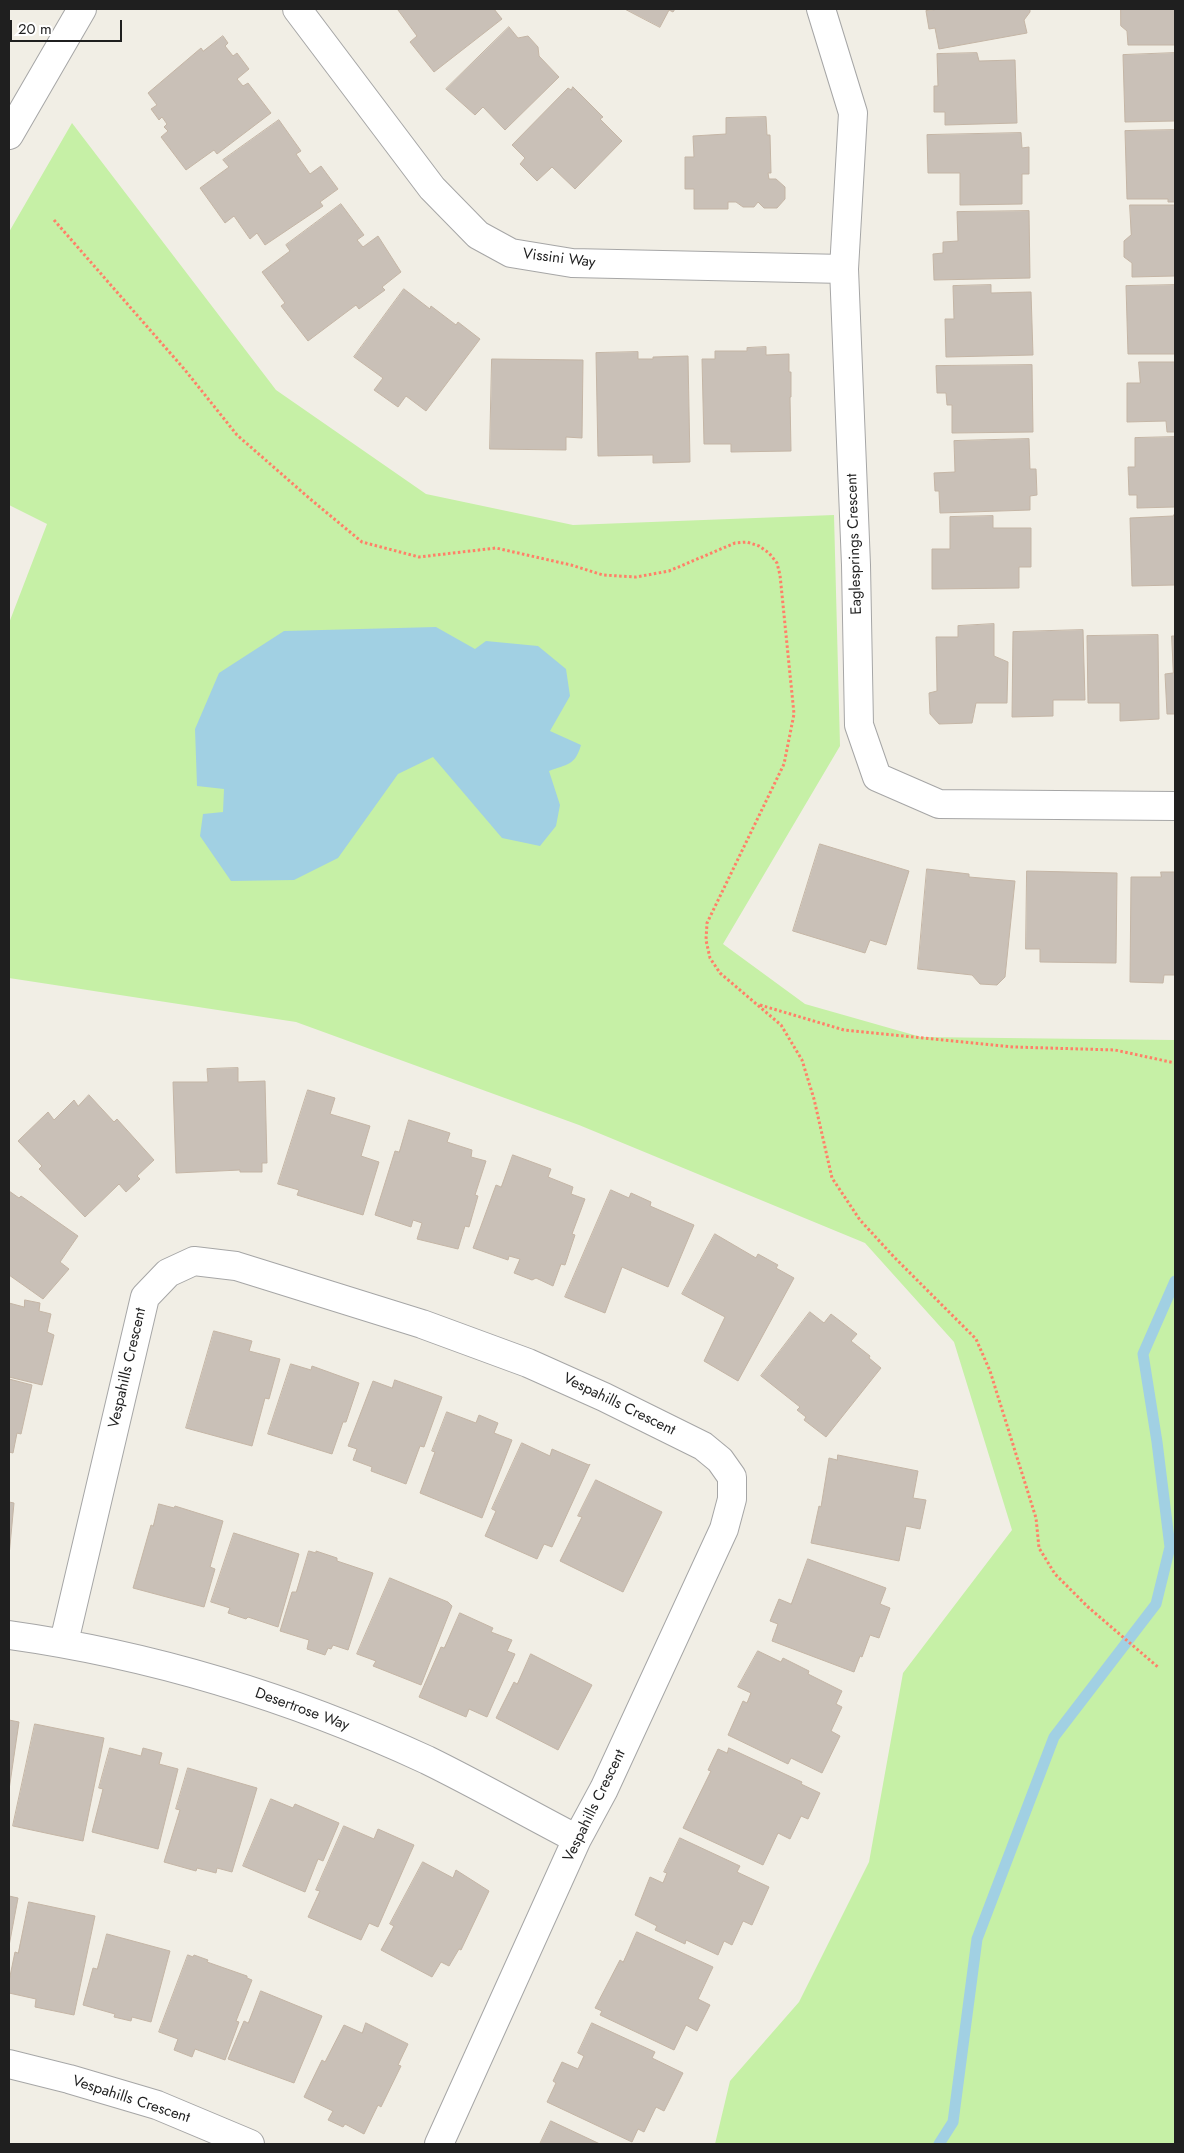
<!DOCTYPE html>
<style>
body{margin:0}
#map{position:relative;width:1184px;height:2153px;overflow:hidden;background:#f1eee5;font-family:Jost,sans-serif}
canvas{display:block}
.frame{position:absolute;inset:0;border:10px solid #1f1f1f;pointer-events:none}
.scale{position:absolute;left:10px;top:20px;width:112px;height:22px;box-sizing:border-box;border:2px solid #1f1f1f;border-top:0;padding-left:6px;font-size:15px;line-height:18px;white-space:nowrap;color:#1f1f1f;-webkit-text-stroke:4px #fff;paint-order:stroke}
</style>
<div id="map">
<canvas width="1184" height="2153"></canvas>
<div class="frame"></div>
<div class="scale">20 m</div>
</div>
<script>
const g = document.querySelector('canvas').getContext('2d');
g.lineJoin = 'round';
function fillPath(path, color) { g.fillStyle = color; g.fill(path, 'evenodd'); }
function trace(path, color, width, dash) { g.strokeStyle = color; g.lineWidth = width; g.lineCap = dash ? 'butt' : 'round'; g.setLineDash(dash || []); g.stroke(path); }
function label(font, color, halo, rows, align = 'center') {
  g.font = font + ' Jost,sans-serif'; g.lineWidth = 5; g.setLineDash([]); g.textBaseline = 'middle'; g.strokeStyle = halo; g.fillStyle = color; for (const [text, x, y, turn = 0] of rows) {
    g.save(); g.translate(x, y); g.rotate((+turn || 0) * Math.PI / 180); g.textAlign = isNaN(turn) ? turn : align; if (halo) g.strokeText(text, 0, 0); g.fillText(text, 0, 0); g.restore();
  }
}
fillPath(new Path2D(`
 M72 123 276 390 426 494 573 525 834 515 840 746 723 944 805 1004 921 1037 1175 1040V2144H715L730 2081 799 2002 869 1862 903 1673 1012 1530 954 1342 865 1243 579 1125 296 1022 9 978V623L47 524 9 505V232Z`), '#c6f0a6');
fillPath(new Path2D(`
 M436 627 475 649 486 641 538 646 566 669 570 696 550 731 581 745C575 766 567 764 549 771L560 805 556 826 540 846 502 838 433 757 398 774 338 858 294 880 231 881 200 836 203 814 223 812 224 789 197 786 195 729 219 673 236 662 284 631Z`), '#a1d0e3');
trace(new Path2D(`
 M939 2144 953 2122 977 1939 1054 1737 1156 1604 1170 1547 1157 1442 1143 1354 1175 1281`), '#a1d0e3', 11);
const building = new Path2D(`
 M400 9H494L502 19 434 72 410 42 417 36 398 10Z
 M625 9H675L673 12 669 10 660 27Z
 M940 9H1030V12L1024 20 1027 33 939 49 935 28 929 29 926 11Z
 M1121 9H1175V45H1128L1127 31 1121 26Z
 M509 27 518 38 528 36 538 47 539 56 559 77 505 130 483 107 475 115 446 89Z
 M223 36 228 43 225 46 233 56 237 53 249 69 237 79 243 86 248 83 271 113 217 154 214 150 186 170 161 137 168 131 164 127 167 124 162 117 159 120 151 109 157 105 148 93 201 48 203 51Z
 M977 53 979 61 1015 60 1017 123 945 125V112H934V86H938L937 54Z
 M1175 53V121L1125 122 1123 55Z
 M573 87 603 117 600 119 622 141 575 189 552 167 537 181 520 164 525 158 512 145 568 88 571 90Z
 M766 117 767 135H770L771 173H768L769 179H776L785 187V199L777 208H764L758 202 754 207H743L736 202H728V209H694V189H685V157H694L693 136 726 134V118Z
 M279 120 301 151 296 154 310 174 321 166 338 189 320 202 323 206 265 245 257 233 250 239 234 216 225 223 200 188 229 167 223 160Z
 M1175 130V202H1168V199H1127L1125 131Z
 M1021 133 1022 148 1029 147V174H1022V204L960 205V173H928L927 135Z
 M341 204 364 235 357 240 363 247 378 236 401 272 382 287 385 290 359 309 356 305 308 341 281 306 285 303 262 272 290 251 286 245Z
 M1130 205H1175V276L1132 277V263L1124 257V241L1131 235Z
 M1029 211 1030 278 934 280 933 254 943 253V242L958 241 957 212Z
 M991 285V293L1031 292 1033 355 946 357 945 319H954L953 286Z
 M1175 285V354H1128L1126 286Z
 M404 289 430 309 431 306 456 325 458 322 480 339 426 411 406 396 398 407 374 390 383 378 354 357Z
 M766 347V355L789 354V372H791V397H790L791 451 731 452V444H704L702 359H715V351H747V348Z
 M638 352V359H653V357L688 356 690 462 653 463V455L598 456 596 353Z
 M492 359 583 360 582 438 566 437V450L490 449Z
 M1139 362H1175V432H1167L1166 421 1127 422V383H1140Z
 M1032 365 1033 432 952 433V405H947L946 393H937L936 366Z
 M1175 437V507L1137 508V495H1129L1128 467H1135V438Z
 M1029 439 1030 469H1036L1037 495 1030 496V510L940 513 939 491H935L934 473 955 472 954 441Z
 M1175 513V585L1132 586 1130 518 1173 516Z
 M993 516V528H1031V567H1019V588L932 589V549H950V517Z
 M994 624V656L1008 662 1007 703H976L972 723 939 724 930 714 929 693 937 691 936 637H958V626Z
 M1083 630 1085 700H1053V716L1012 717 1013 632Z
 M1158 635 1159 719 1120 721V703H1088L1087 636Z
 M1172 636H1175V714H1167L1165 674 1173 673Z
 M820 844 909 871 886 945 870 940 865 953 793 931Z
 M927 869 969 874V877L1015 881 1005 977 997 985 980 984 972 975 918 969Z
 M1027 871 1117 873 1116 963 1040 962V949H1026Z
 M1161 872H1175V975H1164L1163 983 1130 982 1131 877H1161Z
 M238 1068V1082L265 1081 267 1163H262V1172H240V1170L176 1173 173 1082H208L207 1069Z
 M308 1090 335 1098 330 1114 370 1126 361 1156 379 1162 363 1215 297 1195 299 1190 278 1184Z
 M89 1095 114 1122 117 1119 154 1160 137 1176 140 1179 126 1192 119 1184 85 1217 39 1169 42 1166 18 1141 48 1112 54 1120 74 1100 78 1106Z
 M409 1120 450 1133 447 1142 472 1150 471 1157 486 1161 475 1195 478 1196 469 1227 465 1226 458 1249 417 1239 422 1223 413 1220 411 1227 375 1215 395 1151 399 1152Z
 M513 1155 551 1169 548 1177 573 1187 571 1194 585 1199 572 1234 575 1235 565 1265 561 1264 553 1286 536 1278 532 1280 514 1273 520 1259 509 1256 508 1260 473 1248 496 1185 501 1187Z
 M611 1190 629 1198 631 1193 651 1202 650 1206 694 1225 668 1287 622 1267 605 1313 565 1297Z
 M9 1191 19 1198 21 1196 78 1236 60 1262 69 1269 43 1299 9 1275Z
 M715 1234 756 1258 758 1254 778 1265 776 1268 794 1278 738 1381 704 1361 725 1317 682 1294Z
 M25 1300 40 1303 39 1311 51 1314 47 1332 54 1335 42 1385 9 1377V1303L24 1307Z
 M810 1312 824 1323 831 1314 857 1334 851 1341 870 1356 869 1358 881 1368 826 1437 804 1420 806 1417 797 1410 800 1407 761 1376Z
 M214 1331 252 1341 249 1351 280 1359 269 1399 265 1398 252 1446 186 1428Z
 M291 1364 311 1370 312 1366 359 1383 346 1422H343L332 1454 268 1434Z
 M9 1379 32 1385 21 1434 17 1433 13 1453 9 1452Z
 M395 1380 442 1397 424 1447 420 1446 406 1484 371 1471 372 1467 353 1460 357 1449 348 1446 373 1381 392 1388Z
 M447 1412 476 1423 479 1415 498 1423 494 1433 512 1440 482 1518 420 1493 435 1452 432 1451Z
 M522 1443 550 1456 552 1449 589 1465 590 1464 552 1547 544 1544 537 1559 485 1536 496 1511 492 1509Z
 M838 1455 918 1471 913 1498 926 1500 920 1529 906 1526 899 1561 811 1543 819 1506 821 1507 829 1458 837 1460Z
 M596 1480 662 1512 623 1592 560 1561 582 1517 578 1516Z
 M9 1502 14 1503 9 1556Z
 M159 1504 174 1508 175 1506 223 1521 210 1567 215 1569 204 1607 133 1588 151 1525 153 1526Z
 M234 1533 299 1554 278 1627 248 1617 246 1619 228 1613 230 1608 211 1602Z
 M309 1551 316 1553V1551L337 1558V1561L373 1573 348 1650 333 1645 331 1649 328 1648 325 1655 307 1649 309 1640 280 1631 292 1592H296Z
 M808 1559 886 1588 880 1604 890 1608 879 1638 870 1635 862 1657 860 1656 854 1672 772 1641 778 1624 770 1621 779 1599 791 1604Z
 M390 1578 448 1602 452 1606 421 1685 373 1666 376 1661 357 1654Z
 M460 1613 493 1628 491 1632 512 1640 507 1651 515 1654 487 1717 469 1709 466 1717 419 1697 441 1647 444 1648Z
 M758 1651 781 1662 783 1658 809 1671 808 1674 842 1691 836 1704 842 1707 831 1731 840 1736 822 1773 791 1758 788 1764 728 1735 743 1701 747 1703 751 1693 738 1687Z
 M531 1654 592 1685 558 1750 496 1718 514 1682 517 1684Z
 M9 1720 19 1722 9 1790Z
 M35 1724 104 1738 83 1841 13 1826Z
 M110 1748 141 1756 143 1748 162 1753 159 1764 178 1769 158 1849 92 1832 103 1789 99 1788Z
 M729 1748 802 1782 801 1784 820 1793 808 1819 801 1816 790 1839 778 1833 763 1865 683 1828 711 1771 708 1770 718 1749 727 1753Z
 M188 1768 257 1788 232 1872 217 1868 216 1873 197 1868 196 1871 164 1862 180 1810 176 1809Z
 M271 1799 293 1808 295 1804 339 1823 323 1861 318 1859 305 1892 243 1866Z
 M344 1826 374 1839 378 1829 414 1845 378 1927 369 1923 361 1940 308 1917 320 1891 316 1890Z
 M680 1838 740 1866 737 1872 769 1887 752 1925 743 1921 732 1945 724 1941 718 1955 686 1940 685 1944 655 1930 657 1926 635 1915 650 1877 663 1883 667 1873 664 1872Z
 M423 1862 453 1878 456 1870 489 1891 461 1950 459 1949 449 1966 441 1962 432 1977 381 1950 394 1926 390 1924Z
 M9 1896 18 1898 9 1946Z
 M29 1902 95 1916 74 2015 35 2007 36 1999 9 1993V1981L15 1952 18 1953Z
 M637 1932 713 1967 698 1999 710 2005 697 2031 686 2025 674 2050 600 2015 602 2011 595 2008 620 1960 623 1962Z
 M107 1934 170 1951 151 2022 132 2017 131 2021 114 2017 115 2014 83 2005 93 1968 97 1969Z
 M188 1955 193 1957 194 1955 208 1960 207 1962 247 1976V1978L252 1980 236 2021 239 2022 225 2060 195 2049 192 2057 174 2050 178 2039 159 2032Z
 M261 1991 322 2016 294 2083 228 2059 244 2021 248 2023Z
 M366 2023 408 2044 398 2065 401 2066 381 2107 378 2105 364 2134 345 2124 343 2127 328 2120 333 2111 304 2097 322 2060 325 2062 344 2025 362 2033Z
 M592 2023 655 2052 652 2058 683 2073 664 2111 656 2107 644 2132 638 2129 632 2142 547 2102 556 2083 553 2081 562 2062 578 2069 584 2056 578 2053Z
 M551 2121 600 2144H540Z`);
fillPath(building, '#c9c0b7');
trace(building, '#c4b5a5', 1);
const minor = new Path2D(`
 M297 9 432 188 478 235 511 253 572 263 844 269
 M821 9 853 113 844 269 856 565 859 725 877 777 939 804 1175 806
 M9 1635C152 1655 295 1699 427 1760 478 1785 527 1813 577 1839
 M64 1642 145 1297 168 1273 194 1261 236 1266 422 1324 528 1363 604 1397 703 1446 720 1460 732 1477V1499L724 1529 604 1789 577 1839 439 2144
 M9 2064 69 2079 157 2105 250 2144`);
const tertiary = new Path2D(`
 M9 135 82 9`);
trace(minor, '#a6a6a6', 30);
trace(tertiary, '#a6a6a6', 30);
trace(new Path2D(`
 M54 220 185 370 237 435 309 498 362 542 419 557 496 548 571 565 603 575 636 577 669 571 735 543 747 542 759 546 769 553 777 563 780 575 794 714 784 764 707 923 706 940 710 958 720 973 781 1025 802 1060 814 1099 832 1178 860 1220 894 1257 976 1339 990 1371 1036 1518 1039 1548 1055 1574 1088 1607 1159 1668
 M760 1005 844 1030 1014 1047 1115 1050 1175 1063`), '#ff8068', 3, [2.5, 2.5]);
trace(minor, '#fff', 28);
trace(tertiary, '#fff', 28);
label('15px', '#1f1f1f', '#fff', [
 ["Vissini Way",559,259,7],
 ["Eaglesprings Crescent",855,544,-92],
 ["Vespahills Crescent",128,1368,-77],
 ["Vespahills Crescent",619,1405,26],
 ["Desertrose Way",302,1710,20],
 ["Vespahills Crescent",595,1806,-64],
 ["Vespahills Crescent",131,2100,18]
]);
</script>
